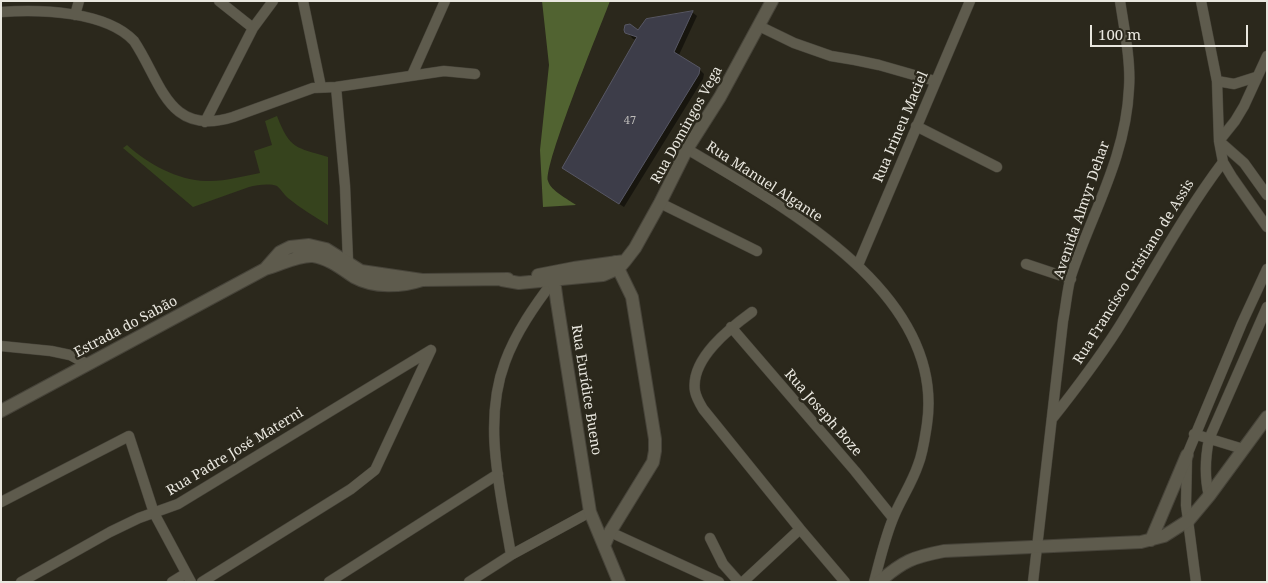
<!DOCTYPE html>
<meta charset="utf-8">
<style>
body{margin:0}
#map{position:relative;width:1268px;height:583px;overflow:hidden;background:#2b281c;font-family:"Noto Serif",serif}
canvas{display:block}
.frame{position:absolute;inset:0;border:2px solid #e9e7df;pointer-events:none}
.scale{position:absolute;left:1090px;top:25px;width:158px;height:22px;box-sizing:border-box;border:2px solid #e9e7df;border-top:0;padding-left:6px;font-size:15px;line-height:18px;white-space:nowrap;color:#e9e7df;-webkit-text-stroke:4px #2b281c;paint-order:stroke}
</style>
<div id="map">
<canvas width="1268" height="583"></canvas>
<div class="frame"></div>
<div class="scale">100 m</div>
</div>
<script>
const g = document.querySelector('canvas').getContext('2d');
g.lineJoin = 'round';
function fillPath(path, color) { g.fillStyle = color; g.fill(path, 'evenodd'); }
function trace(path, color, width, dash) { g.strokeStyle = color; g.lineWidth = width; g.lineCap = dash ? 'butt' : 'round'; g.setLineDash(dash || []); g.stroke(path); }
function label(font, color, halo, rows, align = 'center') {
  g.font = font + ' "Noto Serif",serif'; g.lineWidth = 5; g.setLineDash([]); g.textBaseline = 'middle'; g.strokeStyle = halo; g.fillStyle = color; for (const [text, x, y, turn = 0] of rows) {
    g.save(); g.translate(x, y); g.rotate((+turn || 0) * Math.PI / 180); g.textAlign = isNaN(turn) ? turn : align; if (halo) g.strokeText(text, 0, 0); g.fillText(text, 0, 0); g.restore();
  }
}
fillPath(new Path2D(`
 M277 116C290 150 296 147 328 157V225C314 216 300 208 288 198 284 195 281 189 277 186 269 183 257 185 249 187L193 207 123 148 127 145C148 164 177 180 206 181 224 182 243 176 260 173L254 151 272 145 265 121Z`), '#36431d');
fillPath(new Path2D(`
 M542 1H610C601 25 543 166 548 181 551 191 568 199 576 205L543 207 540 150 549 65Z`), '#516331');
fillPath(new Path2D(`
 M692 12 697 16 678 57 699 69 704 74 703 79 624 207 569 172 637 40 633 39 628 33 638 32Z`), '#0007');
const building = new Path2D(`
 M693 11 674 52 700 68 699 74 619 204 562 168 637 37 625 33 624 30 625 25 630 24 638 30 646 19Z`);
fillPath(building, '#3d3d49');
trace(building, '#575764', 1);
const minor = new Path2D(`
 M219 1 253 28
 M303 1 321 87
 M1201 1 1217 81 1219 141 1223 162 1232 177 1267 227
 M1 12C39 9 106 11 134 41 162 83 168 137 233 117L313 88 336 87 444 71 475 74
 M75 15 79 1
 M759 26 794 43 831 56 855 60 879 65 935 81
 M1267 56 1244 106 1235 121 1219 141 1244 163 1267 195
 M412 75 445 1
 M1217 81 1234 84 1256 77
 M336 87 345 186 348 261 349 267
 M205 122 253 28 273 1
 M916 126 997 167
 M687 149C782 206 946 292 927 424 925 437 923 453 918 465 912 483 901 499 894 516 885 537 880 560 874 582
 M660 203 757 251
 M1026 264 1071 279
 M858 265 970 1
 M752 312C730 328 690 359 695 391 696 397 700 404 703 409L800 529 845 582
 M731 327 855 471 893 518
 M1 346 51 351 70 355 87 364
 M1052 419C1075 390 1097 361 1117 330 1152 274 1183 215 1223 162
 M1194 434 1243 449
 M1209 496C1204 476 1205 459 1209 439L1267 307
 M1 502 129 436 154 513 191 582
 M610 532 719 582
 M710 538 723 564 739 582
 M511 555C501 493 482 423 505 362 516 332 535 305 554 280
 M21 582 110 532 139 518 178 504 431 350
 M172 582 185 574
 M202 582 351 489 375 470 431 350
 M329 582 498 474
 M469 582 511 555 590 512
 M743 582 800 529
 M1033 582 1063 321C1066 306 1067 290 1071 276 1092 213 1126 157 1129 88 1131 62 1124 27 1120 1
 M1196 582 1186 505 1187 455 1242 323 1267 269`);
const tertiary = new Path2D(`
 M265 269 280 252 290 247 309 245 326 249 361 271 422 280 508 279
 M538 275 574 268 625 261
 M559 275 554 280 557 302 590 512 619 582
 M502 280 519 283 603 275 619 268 625 261 635 248 660 203 687 149 720 97 772 1
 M1 411 265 269C281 265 297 255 313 256 328 258 342 269 354 277 374 288 401 287 422 280
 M1151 540 1187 455
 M604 546 610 532 653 462 655 451V439L632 297 615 262
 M879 582C903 561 913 557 944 551L1141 542 1164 536 1189 520 1209 496 1267 417`);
trace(minor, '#47443a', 11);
trace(tertiary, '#47443a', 14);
trace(minor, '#5e5b4d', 10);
trace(tertiary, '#5e5b4d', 12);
label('11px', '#bebcba', null, [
 ["47",630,121]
]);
label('14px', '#e9e7df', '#2b281c', [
 ["Rua Domingos Vega",687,125,-61],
 ["Rua Irineu Maciel",901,127,-67],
 ["Rua Manuel Algante",764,182,33],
 ["Avenida Almyr Dehar",1082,210,-71],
 ["Rua Francisco Cristiano de Assis",1134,272,-58],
 ["Estrada do Sabão",126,327,-28],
 ["Rua Eurídice Bueno",586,390,81],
 ["Rua Joseph Boze",823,413,49],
 ["Rua Padre José Materni",235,452,-31]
]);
</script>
